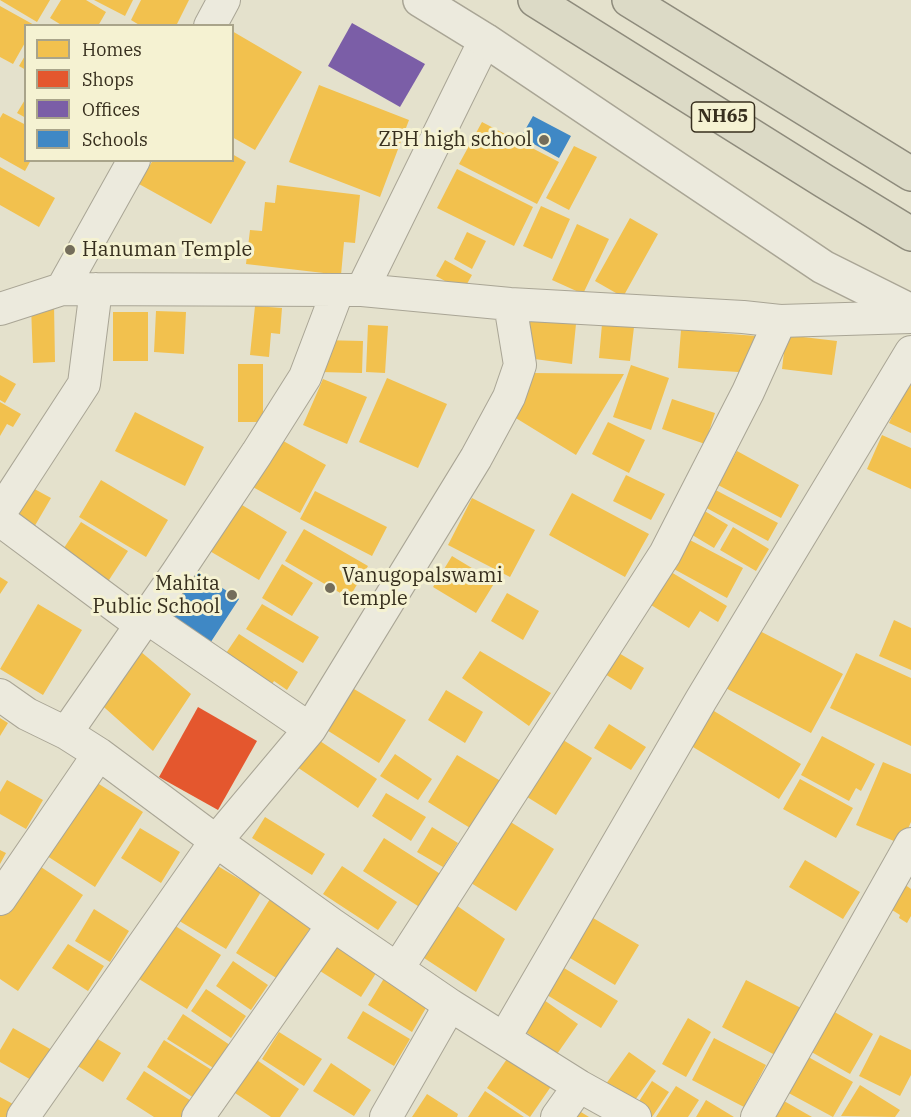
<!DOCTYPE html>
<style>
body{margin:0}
#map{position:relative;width:911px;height:1117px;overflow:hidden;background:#e4e1cc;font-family:"IBM Plex Serif",serif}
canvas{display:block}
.legend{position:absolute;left:24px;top:24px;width:210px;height:138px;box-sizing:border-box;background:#f5f2d2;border:2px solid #a9a48a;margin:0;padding:8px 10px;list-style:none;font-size:18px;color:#372f1e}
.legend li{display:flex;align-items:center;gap:12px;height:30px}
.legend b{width:30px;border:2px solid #a9a48a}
</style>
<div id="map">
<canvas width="911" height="1117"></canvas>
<ul class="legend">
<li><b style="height:16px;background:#f2c14e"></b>Homes</li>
<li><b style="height:16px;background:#e4572e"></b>Shops</li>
<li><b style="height:16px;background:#7b5ea7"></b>Offices</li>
<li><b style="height:16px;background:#3f88c5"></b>Schools</li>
</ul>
</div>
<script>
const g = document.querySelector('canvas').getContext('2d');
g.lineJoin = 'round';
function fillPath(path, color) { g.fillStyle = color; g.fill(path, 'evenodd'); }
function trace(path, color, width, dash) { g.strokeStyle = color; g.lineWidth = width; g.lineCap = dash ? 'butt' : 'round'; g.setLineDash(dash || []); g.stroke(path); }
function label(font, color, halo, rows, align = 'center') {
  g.font = font + ' "IBM Plex Serif",serif'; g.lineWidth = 6; g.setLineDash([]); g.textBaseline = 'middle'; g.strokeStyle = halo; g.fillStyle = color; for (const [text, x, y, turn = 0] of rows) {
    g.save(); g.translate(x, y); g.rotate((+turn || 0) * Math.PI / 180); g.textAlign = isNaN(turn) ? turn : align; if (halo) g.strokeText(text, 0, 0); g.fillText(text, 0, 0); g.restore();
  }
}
fillPath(new Path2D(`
 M0 0H50L37 22Z
 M61 0H86L106 12 98 26H63L50 18Z
 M94 0H133L125 16Z
 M141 0H189L176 26H141L131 20Z
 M0 6 36 26H26V41L13 64 0 57Z
 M232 31 302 72 255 150 232 137Z
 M26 54V70L19 66Z
 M319 85 409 120 380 197 289 162Z
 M26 98V118L17 113Z
 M3 113 26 125V160H31L25 171 0 157V118Z
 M482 122 559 162 537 204 459 164Z
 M574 146 597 157 569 210 546 198Z
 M232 154 246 162 211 224 139 184 153 160H232Z
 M0 167 55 198 39 227 0 205Z
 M457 169 533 207 514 246 437 208Z
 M277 185 360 195 355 243 344 242 341 275 246 264 250 230 262 231 265 202 275 203Z
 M541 206 570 219 552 259 523 246Z
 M630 218 658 234 623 297 595 281Z
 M577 224 609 239 583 294 552 280Z
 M467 232 486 241 472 269 454 259Z
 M445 260 472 275 463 291 436 276Z
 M54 304 55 362 33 363 31 305Z
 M255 306 282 308 280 334 271 333 269 357 250 355Z
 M156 311 186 312 184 354 154 352Z
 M113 312H148V361H113Z
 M521 319 576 324 572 364 527 358Z
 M602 324 634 327 630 361 599 358Z
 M368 325 388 326 385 373 366 372Z
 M681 330 756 336 753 373 678 368Z
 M786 335 837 341 832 375 782 369Z
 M321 340 363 341 362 373 320 372Z
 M238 364H263V422H238Z
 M631 365 669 378 651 430 613 417Z
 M531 373 624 374 576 455 506 412Z
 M0 375 16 384 5 403 0 400Z
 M911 375V433L889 423Z
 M387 378 447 404 418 468 359 442Z
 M323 379 367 397 347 444 303 425Z
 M672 399 715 413 705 444 662 429Z
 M0 402 21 414 13 427 7 424 0 436Z
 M135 412 204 447 185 486 115 451Z
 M608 422 645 440 629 473 592 454Z
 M882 435 911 448V489L867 469Z
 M278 438 326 465 300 513 251 486Z
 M737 451 799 485 781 518 718 485Z
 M626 475 665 494 651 520 613 501Z
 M101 480 168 520 146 557 79 517Z
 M29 486 51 498 33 529 12 517Z
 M708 486 778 523 768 541 699 504Z
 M315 491 387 527 372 556 300 519Z
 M572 493 649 534 625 577 549 535Z
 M472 498 535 530 510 577 448 545Z
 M237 502 287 532 259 580 208 550Z
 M698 507 728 525 714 548 684 530Z
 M81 522 128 551 107 583 60 554Z
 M733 527 769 549 756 571 720 550Z
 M304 529 368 566 349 598 285 561Z
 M688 539 743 568 727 598 672 568Z
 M452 556 495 582 476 613 433 587Z
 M282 564 313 583 292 616 262 598Z
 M671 572 727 606 718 622 700 611 689 628 651 605Z
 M0 577 8 582 0 594Z
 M507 593 539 611 523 640 491 621Z
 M38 604 82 630 43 695 0 669Z
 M262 604 319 637 303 663 246 629Z
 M894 620 911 628V670L879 656Z
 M754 628 843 674 811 733 718 684Z
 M239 634 298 672 287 690 274 681 263 698 216 668Z
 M134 646 191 694 153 751 96 700Z
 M612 649 644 668 631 690 600 671Z
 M480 651 551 693 529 726 462 678Z
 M856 653 911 678V746L830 708Z
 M349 686 406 720 379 763 322 727Z
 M446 690 483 712 465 743 428 720Z
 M709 708 801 764 779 799 688 744Z
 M0 718 8 723 0 736Z
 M609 724 646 747 631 770 594 748Z
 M822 736 875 764 861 791 856 788 849 801 801 775Z
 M314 737 377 779 358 808 294 765Z
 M560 738 592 758 556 815 524 795Z
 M395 754 432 779 418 800 380 776Z
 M457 755 504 783 475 831 428 802Z
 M883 762 911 774V822L901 844 856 825Z
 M91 779 143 812 95 887 44 854Z
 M800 779 853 808 836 838 783 809Z
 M7 780 43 800 26 829 0 814V792Z
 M386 793 426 817 411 841 372 816Z
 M265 817 325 854 312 875 252 838Z
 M509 821 554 849 516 911 471 883Z
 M432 827 458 843 443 867 417 852Z
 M140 828 180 852 161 883 121 858Z
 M384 838 442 875 421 908 363 871Z
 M0 850 6 853 0 864Z
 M805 860 860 892 843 919 789 887Z
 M211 862 261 892 226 949 176 919Z
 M35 863 83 895 18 991 0 979V914Z
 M342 866 397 902 378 930 323 894Z
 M904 884 911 889V916L907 923 899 918 900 915 889 908Z
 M270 899 312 925 278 979 236 953Z
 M453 903 505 939 476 992 421 956Z
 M94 909 129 931 110 962 75 941Z
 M588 915 639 945 615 985 565 955Z
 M166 920 221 955 187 1009 131 974Z
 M338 942 380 967 361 997 320 971Z
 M68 944 104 966 88 991 52 968Z
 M233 961 268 985 251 1010 216 986Z
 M564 968 618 1001 601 1028 547 995Z
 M386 975 430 1001 412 1032 368 1005Z
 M746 980 801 1008 775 1055 722 1027Z
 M206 989 246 1016 231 1038 191 1011Z
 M544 1000 578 1024 557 1054 523 1030Z
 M831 1010 873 1034 850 1074 808 1050Z
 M363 1011 410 1039 394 1066 347 1038Z
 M183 1014 230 1045 215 1069 167 1039Z
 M688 1018 711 1032 686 1077 662 1064Z
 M13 1028 59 1054 40 1085 0 1062V1050Z
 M279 1032 322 1059 304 1086 262 1059Z
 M91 1035 121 1053 103 1082 73 1063Z
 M880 1035 911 1050V1075L900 1096 859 1076Z
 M714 1038 766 1065 744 1107 692 1080Z
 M164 1040 215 1072 197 1100 147 1067Z
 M629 1052 656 1071 630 1107 603 1088Z
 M803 1054 853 1082 833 1117 783 1090Z
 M251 1056 299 1089 280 1117H271L229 1089Z
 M509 1056 552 1085 530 1117 487 1088Z
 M331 1063 371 1090 354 1116 313 1091Z
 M144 1071 193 1102 184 1117H154L126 1099Z
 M652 1081 669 1092 652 1117H646L634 1109Z
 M860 1085 900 1110 895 1117 841 1116Z
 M676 1086 699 1100 688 1117H656Z
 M485 1091 524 1117H468Z
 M427 1094 458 1114 457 1117H412Z
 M0 1097 13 1104 6 1117H0Z
 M706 1100 734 1117H696Z
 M784 1101 812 1117H775Z
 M576 1109 589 1117H571Z`), '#f2c14e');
fillPath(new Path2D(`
 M198 707 257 741 218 810 159 777Z`), '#e4572e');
fillPath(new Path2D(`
 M352 23 425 64 400 107 328 66Z`), '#7b5ea7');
fillPath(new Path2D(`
 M533 116 571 136 559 158 521 137Z
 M183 562 239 599 201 657 144 619Z`), '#3f88c5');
const minor = new Path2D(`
 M210 26 224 0
 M62 289 134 160
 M362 290 485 40
 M0 309 62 289 338 290H362L510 304 743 317 780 321 911 317
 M0 513 84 384 96 289
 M0 520 141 625
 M146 617 310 729
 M0 695 27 714 66 733 99 754 216 841 333 925 450 1005 579 1086 635 1117
 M66 733 177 573 257 453 305 377 338 290
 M0 899 99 754
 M398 968 665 554 748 392 780 321
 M504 1039 701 700 911 352
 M23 1117 216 841 310 729 476 458 509 397 520 365 510 304
 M198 1117 333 925
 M386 1117 450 1005
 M557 1117 579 1086
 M757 1117 911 844`);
const tertiary = new Path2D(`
 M420 0 485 40 823 267 911 311`);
const trunk = new Path2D(`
 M535 0 824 181 911 234
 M629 0 911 174`);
trace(minor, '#a9a595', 34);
trace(tertiary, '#a9a595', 36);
trace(trunk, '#8e8b7c', 36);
trace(minor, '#eceadd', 32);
trace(tertiary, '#eceadd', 33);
trace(trunk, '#dcdac6', 33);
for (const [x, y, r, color] of [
 [544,140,6,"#746d5b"],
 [70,250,6,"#746d5b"],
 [330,588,6,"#746d5b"],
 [232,595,6,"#746d5b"]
]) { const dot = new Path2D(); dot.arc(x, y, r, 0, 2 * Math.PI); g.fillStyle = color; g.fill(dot); trace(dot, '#f5f2d2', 2); }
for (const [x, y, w] of [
 [723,117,63]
]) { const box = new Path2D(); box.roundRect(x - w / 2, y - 15, w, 30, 4.5); g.fillStyle = '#f5f2d2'; g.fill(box); trace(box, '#372f1e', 1.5); }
label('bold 18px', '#372f1e', null, [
 ["NH65",723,117]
]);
label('20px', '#372f1e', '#f5f2d2', [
 ["ZPH high school",532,140],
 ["Hanuman Temple",82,250,"left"],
 ["Vanugopalswami",342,576,"left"],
 ["temple",342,599,"left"],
 ["Mahita",220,584],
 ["Public School",220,607]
], 'right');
</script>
